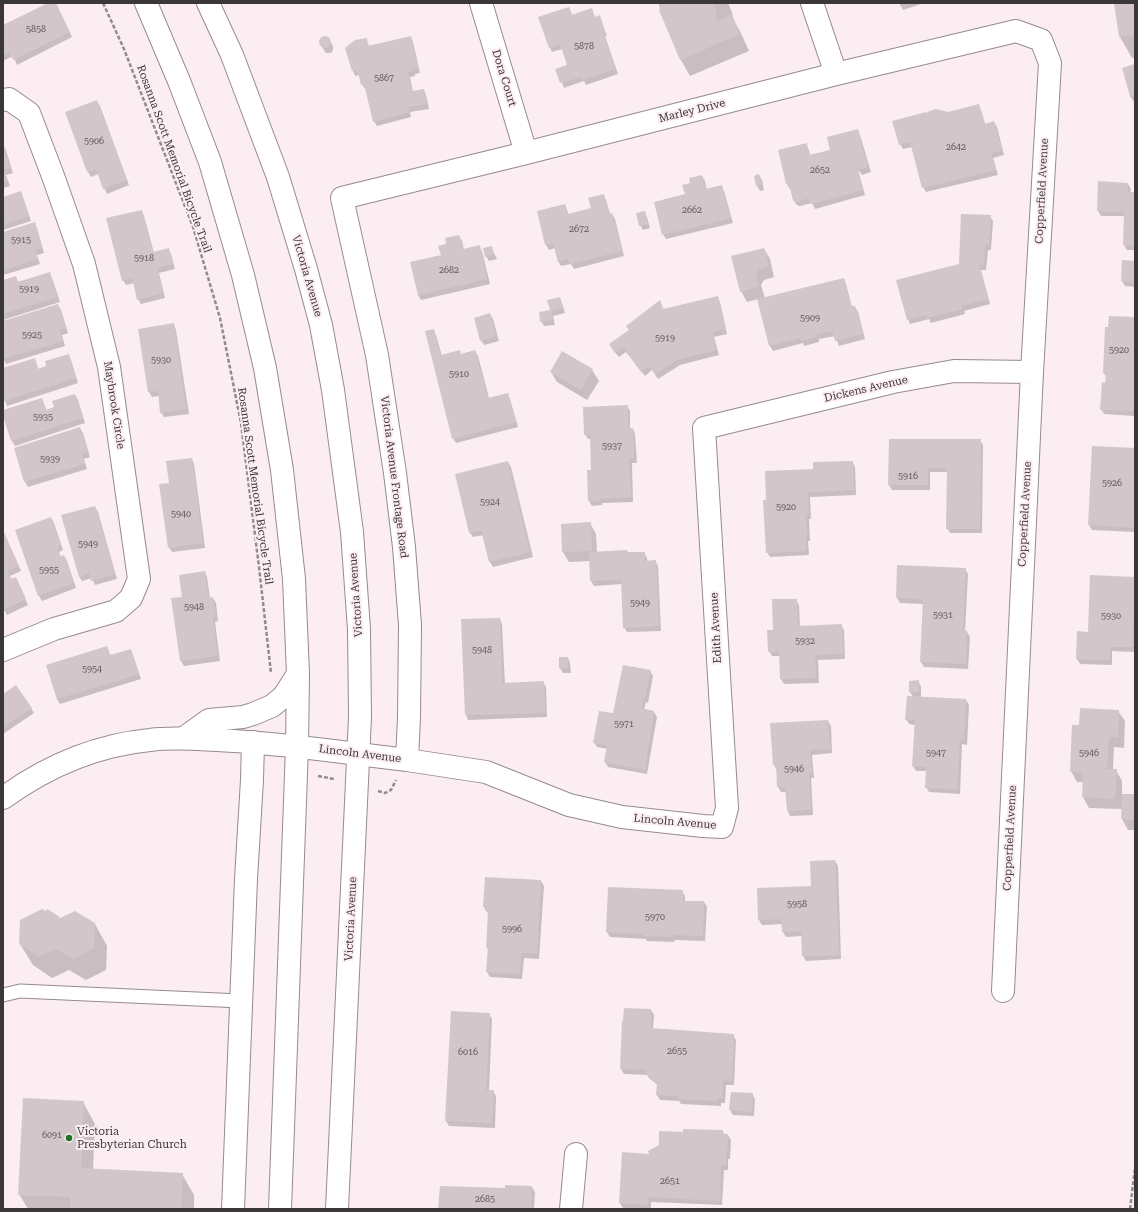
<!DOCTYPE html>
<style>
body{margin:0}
#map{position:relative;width:1138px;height:1212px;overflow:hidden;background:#fbedf2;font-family:"Roboto Serif",serif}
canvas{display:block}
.frame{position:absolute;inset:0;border:4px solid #3b3638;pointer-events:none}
</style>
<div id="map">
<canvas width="1138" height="1212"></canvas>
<div class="frame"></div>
</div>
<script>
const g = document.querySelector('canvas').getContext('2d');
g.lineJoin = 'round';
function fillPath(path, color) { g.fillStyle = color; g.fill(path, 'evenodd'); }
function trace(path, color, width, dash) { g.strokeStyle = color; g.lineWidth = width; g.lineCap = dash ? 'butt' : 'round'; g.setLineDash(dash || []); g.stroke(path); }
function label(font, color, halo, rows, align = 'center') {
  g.font = font + ' "Roboto Serif",serif'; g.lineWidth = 4; g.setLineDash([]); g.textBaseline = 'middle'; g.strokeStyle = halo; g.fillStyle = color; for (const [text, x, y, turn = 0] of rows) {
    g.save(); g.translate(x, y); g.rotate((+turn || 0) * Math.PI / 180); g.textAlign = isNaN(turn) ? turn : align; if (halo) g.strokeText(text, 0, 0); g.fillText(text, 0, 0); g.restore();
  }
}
fillPath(new Path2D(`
 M50 3H55L72 37 17 65 13 56 3 61V27Z
 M659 3H728L733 15 731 16 740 31 749 51 690 76 681 60 660 11 662 10Z
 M899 3H924L903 10Z
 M1114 3H1135V58H1132L1120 37Z
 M569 8 572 15 591 9 595 18 599 16 607 36H605L618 74 586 85 584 81 564 88 557 69 568 65 562 49 552 52 550 47Z
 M325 37 328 38 333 46V50L331 53H326L320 44 321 39Z
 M411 37 413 42 420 73 415 74V76L410 77 413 92 424 90 426 95 429 109 410 112 411 117 377 126 374 121 366 89H365L362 84 359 75 355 76 353 71 346 49 366 40 369 46Z
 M1135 65V100L1133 101 1130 96 1123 68Z
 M97 102 100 106 129 185 107 194 98 174 91 177 88 172 66 113Z
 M978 105 981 110 985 124 994 122 997 127 1004 155 993 158 998 175 926 192 923 187 912 147 903 149 900 144 927 115 948 113Z
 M858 130 860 135 871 172 862 175 858 170 865 195 815 209 812 203 800 206 797 205 793 200 791 189H790L787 184 806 145 809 150 810 156 831 150Z
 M3 145 6 150 13 173 6 175 10 186 3 188Z
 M759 175 762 180 764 190 760 191 757 186Z
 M702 176 705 181 707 190 721 186 724 191 733 223 666 239 663 234 691 184Z
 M1128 184 1131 189 1130 193H1135V250H1127L1124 245 1125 216H1101L1098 211Z
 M21 192 23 197 31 221 3 230V198Z
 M603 195 606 200 610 214H612L615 219 624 256 574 269 571 264 561 266 558 261 555 248 549 250 546 245 538 212 565 205 569 215 593 209Z
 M141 211 144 216 154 253 168 249 171 254 175 269 159 273 165 298 141 304 138 299 134 283 126 285 123 280Z
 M644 212 647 217 650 228 643 230 640 225Z
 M990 216 993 221 991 250H988L986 270H981L990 304 964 311 965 314 931 323 929 319 910 324 908 319 960 264Z
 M34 223 37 228 44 253 37 255 40 264 3 275V233Z
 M459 236 462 241 464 250 479 246 482 251 490 284 421 300 418 295 448 245Z
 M491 247 497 259 489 261 486 256Z
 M764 249 770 259 774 277 764 280 761 285 765 298 844 279 846 284 852 307H855L858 312 865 339 839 346 835 336 819 339V342L804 346 803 343 773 351 770 346 758 299 747 302 741 291Z
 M1123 261 1135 262V287L1125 286 1122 281Z
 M49 273 52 278 60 302 3 320V281L15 277 18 282Z
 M717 297 720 302 727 334 714 337 719 355 680 365 658 379 652 370 645 376 626 352 619 357 613 350 630 330 660 301 664 310Z
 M560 298 562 303 565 313 553 316 555 325 544 326 541 321 551 311 548 301Z
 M58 305 61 310 68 333 62 335 65 346 6 364 3 358V322Z
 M490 314 493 319 499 341 484 345 481 340Z
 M1135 318V416L1104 414 1101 409 1107 378 1104 373Z
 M174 325 176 330 189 414 164 417 161 412 159 396 152 397 149 392 140 330Z
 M433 330 436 335 442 356 461 355 475 351 478 356 489 398 508 394 510 399 518 427 456 443 453 438Z
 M563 352 592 370 599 381 587 400 557 382 551 372Z
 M68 355 71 360 78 383 7 406 3 396V369L34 359 39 370Z
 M75 395 78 400 85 423 15 446 12 441 3 411 42 399 47 411 55 408Z
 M627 406 630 411V429H633L635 434 637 463H632L633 502 602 503V505L592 506 589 501 592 471 591 439H588L585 434Z
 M80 428 83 433 90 457 84 459 87 469 28 487 25 482 15 448Z
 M980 440 983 445 982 533H950L947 528 948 472H930V490H892L889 485Z
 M1135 449V532L1092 530 1089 525Z
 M192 459 194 464 205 548 172 552 169 547 170 484Z
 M508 462 511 467 533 557 493 567 490 562 484 535 473 537 470 533Z
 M852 462 855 467 856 495 810 497 811 519H809L810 541H808L809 555 770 557 767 552 814 470Z
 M95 507 98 512 117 579 95 585 92 578 82 581 79 576Z
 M51 518 54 523 63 550 59 552 61 557 64 556 67 561 76 588 42 601 39 596 16 530Z
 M590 523 596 534 597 552 644 553 647 558V562L655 561 658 566 661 631 627 632 624 627 622 584 594 586 591 581 590 561 569 562 563 552Z
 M3 531 21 571 10 576 12 580 16 578 28 605 7 615 3 608Z
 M965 569 968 574 965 632H967L970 637 968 669 924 667 921 662 924 604 900 603 897 598Z
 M205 572 207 577 210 598H213L216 603 218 621 215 622 220 661 184 666 181 661 172 599 183 597Z
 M1091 576 1135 578V652L1112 651V665L1080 664 1077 659 1089 633Z
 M796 600 799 605 800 627 841 625 844 630 845 659 818 660 819 683 784 684 781 679 780 656H772L769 651 774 631Z
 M500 619 502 624 505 684 543 682 546 687 547 717 468 720 466 715Z
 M107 647 111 656 130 650 133 655 141 679 60 704 57 699 47 666Z
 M568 658 570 663 571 673H563L560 668Z
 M650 671 653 676 648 703 646 702 644 710 654 712 657 717 647 774 608 767 605 762 608 749 597 747 594 742 614 714Z
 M918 681 921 686V698L966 700 969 705 967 745 962 744 960 794 929 792 926 787 927 771H916L913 766 915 725 909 724 906 719 913 697 910 692V682Z
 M3 696 31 708 34 713 3 734Z
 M1118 711 1125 721 1124 748 1114 747 1113 770H1116L1122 781V795H1135V830H1128L1122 819V809L1089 808 1083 797 1084 782H1077L1071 771 1080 727Z
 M828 721 831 726 832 753 812 755 814 778H811L813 815 790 816 788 811 786 792H781L778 787 777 770 774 765Z
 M835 861 838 866 841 959 806 961 803 956 802 936 786 937 783 932V924L762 925 759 920 758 889 812 887Z
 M541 881 544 886 539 959 524 958 522 979 490 977 487 972 488 950 487 947 489 915 484 907Z
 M682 891 685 896V902H704L707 907 705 941 675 940 674 942 647 941 646 939 610 937 607 932Z
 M59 918 60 920 95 924 107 946 106 970 86 980 69 970 52 978 33 965 20 944Z
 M651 1010 654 1015 653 1029 733 1035 736 1040 734 1085H726L725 1103H721V1106L681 1104 679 1101 660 1100 657 1095 658 1085 649 1078 647 1075 624 1074 621 1069Z
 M489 1014 492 1019 489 1091H493L496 1096 495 1128 449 1126 446 1121Z
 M731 1093 752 1094 755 1099 754 1116 733 1115 730 1110Z
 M83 1102 95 1124 93 1170 182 1174 194 1195V1209H28L19 1194Z
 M722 1131 725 1135H728L731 1140 730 1159H728V1170H724L722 1205 651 1202V1209L623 1208 620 1203 651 1155 684 1133Z
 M532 1187 535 1192 534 1209H439L506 1189Z`), '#0003');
fillPath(new Path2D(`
 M48 3H56L70 32 13 60 9 52 3 55V25Z
 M658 3H713L717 13 715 15 718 21 732 14 740 34 680 60 659 10 660 9Z
 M1114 3H1135V35L1119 37Z
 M569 7 572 15 592 8 595 17 600 15 605 31H603L616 69 582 80 581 77 560 83 555 69 567 65 560 44 549 48 538 17Z
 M411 36 418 68 412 69 413 71 408 72 412 91 424 89 427 104 408 107 409 112 373 122 364 84 361 85 358 72H356L355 70 352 71 345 48 355 40 367 38 368 46Z
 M319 42a6 6 0 1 1 12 0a6 6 0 1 1-12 0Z
 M1135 64V95L1130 96 1122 68Z
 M97 100 127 180 103 189 96 169 87 172 65 112Z
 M979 104 985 124 994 121 1002 150 991 153 996 170 922 188 910 142 899 145 892 121 926 112 927 113 929 111 936 109 948 112Z
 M858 129 864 153 854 156 863 190 811 204 809 198 796 202 793 200 789 184H786L778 150 807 143 809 155 830 150 827 137Z
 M3 143 11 168 4 170 8 181 3 182Z
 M865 154 868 167 858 170 854 156Z
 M759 174 762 185 756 186 754 176Z
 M702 175 706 189 722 185 731 218 662 235 654 202 685 194 682 185 690 183 689 178Z
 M1098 181 1128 183V192H1135V246L1123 245 1124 212 1097 211Z
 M21 191 29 216 3 224V197Z
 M604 194 609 214 612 213 622 251 570 264 568 259 558 262 553 243 545 245 537 211 565 204 568 214 591 208 588 198Z
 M142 210 153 252 169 248 173 264 157 268 163 293 137 300 132 278 122 281 106 218Z
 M645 211 648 224 639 226 636 213Z
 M961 214 991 215 989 245H985L984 265H979L988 299 962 306V309L927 318 926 315 907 320 896 280 959 264Z
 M35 222 42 248 35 250 38 259 3 270V232Z
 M459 235 463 249 480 245 487 279 418 295 410 262 441 255 438 246 446 244 445 238Z
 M492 246 494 254 485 257 483 248Z
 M764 248 769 266 758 269 756 274 759 286 740 292 731 256Z
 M1122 260 1135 261V282L1121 281Z
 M50 272 57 297 3 314V280L16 276 18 282Z
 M844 278 851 306H855L863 334 835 341 832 331 816 334 817 337 801 341 800 338 769 346 757 299Z
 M718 296 725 329 712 332 716 350 677 360 655 374 649 366 641 372 623 347 615 353 609 344 629 330 626 326 660 300 663 309Z
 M560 297 563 308 551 311 553 320 540 322 539 312 550 310 547 300Z
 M58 304 66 328 60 330 63 341 3 359V321Z
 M490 313 496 336 480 341 474 318Z
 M1109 316 1135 317V411L1100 410 1102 382 1105 383 1106 373H1103L1105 327H1108Z
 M174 323 186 409 160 413 158 391 148 392 138 329Z
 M434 329 441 355 460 350 461 354 475 350 488 398 508 393 516 422 452 439 425 331Z
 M562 351 593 369 581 390 550 372Z
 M69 354 76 378 4 401 3 368 35 358 38 369 46 366 45 361Z
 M75 394 83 418 11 441 3 416V410L42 398 46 410 54 407 52 401Z
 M628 405V428H633L634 458H629L631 497 599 499V501H588L587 470H591L590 435H584L583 407Z
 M80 427 88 452 82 454 85 464 24 482 14 448Z
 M889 439H981L980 529H946L947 468H928V485H888Z
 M1092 446 1135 448V479L1134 487H1135V528L1088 525Z
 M192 458 203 543 168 548 159 484 169 483 166 461Z
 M508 461 530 552 489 562 481 530 469 533 455 474Z
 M853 461 854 490 808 492 809 514H806L807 536H806V551L766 553 763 500H766L765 471 813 469V462Z
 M95 506 115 574 91 581 89 573 79 577 61 515Z
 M51 517 61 545 57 547 60 557 64 555 74 583 38 596 15 530Z
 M591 522 592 551 562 552 561 524Z
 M3 530 19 566 8 571 11 579 16 577 26 599 3 610Z
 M627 550 628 552H645V561L656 560 659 626 623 628 621 580 590 581 589 552Z
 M897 565 966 568 963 630 967 631 966 664 920 662 923 599 896 598Z
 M205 571 209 598 213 597 216 617H213L218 656 180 661 171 598 182 597 179 575Z
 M1090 575 1135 577 1133 647H1110V660L1076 659 1077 631 1088 632Z
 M772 599H797L798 626 842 624 843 654 815 655 816 678 780 679 779 651 768 652 767 630H773Z
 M500 618 502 683 544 681 545 713 465 715 461 619Z
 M107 646 110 655 131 649 139 674 57 699 46 665Z
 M559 657H568V668H559Z
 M623 665 651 670 645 698H644L641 708 654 711 645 770 604 762 607 745 593 743 599 711 613 713Z
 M919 680V692H909V681Z
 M16 685 32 708 3 727V694Z
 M907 696 966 699 964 740H960L957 789 925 788 926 767 912 766 915 720H905Z
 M1080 708 1119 710 1118 738 1109 737 1107 769H1117L1115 799 1082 797 1083 773 1070 772 1072 725H1079Z
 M828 720 830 749 810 750 812 773H809L811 810 787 811 785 787H777L776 765H773L770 723Z
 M1122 794H1135V820L1121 819Z
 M835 860 839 955 802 956 801 931 782 932 781 919 758 920 757 888 811 886 810 861Z
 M485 877 541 880 537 954 521 953 520 974 486 972 488 947H486L488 911 485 910V907H483Z
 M608 887 683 890V901H704L703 936 672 935V937L643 936V934L606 932Z
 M42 909 46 911 47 909 60 917 58 919 75 911 95 923 94 948 73 959 56 949 39 957 19 944 20 920Z
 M624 1008 651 1009V1028L734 1034 732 1081 723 1080 722 1099 718 1098V1101L678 1099V1096L656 1095 657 1083 645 1073 647 1070 620 1069 622 1021H623Z
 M451 1011 490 1013 486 1090H494L492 1123 445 1121Z
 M731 1092 753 1093 752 1112 729 1110Z
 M23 1098 84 1101 81 1168 183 1173 181 1209H70V1197L18 1195Z
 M683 1129 723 1130V1134H728L727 1154H726V1165H721L720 1201 648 1197V1205L619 1203 622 1152 649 1154 648 1151 659 1145V1131L683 1132Z
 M505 1185 532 1186 531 1209H438L440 1186 505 1188Z`), '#d3c6ca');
const lane = new Path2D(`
 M3 995 20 991 241 1001`);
const street = new Path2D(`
 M481 3 526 153
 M812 3 836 74
 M3 100 9 99 29 113 53 176 84 264 109 367 139 579 131 598 116 611 54 629 3 650
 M358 754 407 760 486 772 569 805 622 817 703 826 722 827 727 808 704 428 893 382 954 371 1032 372
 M407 760 409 717 410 625 404 547 395 473 377 355 342 198 526 153 836 74 1016 31 1041 40 1050 63 1032 372 1003 991
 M233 1209 246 879 252 780 253 742
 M571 1209 576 1154`);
const secondary = new Path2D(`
 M146 3 179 81 210 162 243 275 265 368 282 470 294 579 298 674 297 747 280 1209
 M208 3 232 55 278 177 306 269 321 325 333 390 352 532 359 629 360 717 337 1209
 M184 738 209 720 243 717 253 714 272 706 284 696 298 674
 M3 798C46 767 97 745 150 740 172 737 195 739 217 740 264 742 311 748 358 754`);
trace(lane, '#978a8e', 15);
trace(street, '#978a8e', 24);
trace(secondary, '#978a8e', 24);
trace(new Path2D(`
 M103 3 124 49 193 227 220 318 241 423 259 567 271 673
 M318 776 334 779
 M378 791 385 793 391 790 396 780
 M1130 1209 1135 1168`), '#948a8e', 2.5, [4, 2]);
trace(lane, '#fff', 13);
trace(street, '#fff', 22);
trace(secondary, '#fff', 22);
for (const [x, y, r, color] of [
 [69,1138,4,"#1f7420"]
]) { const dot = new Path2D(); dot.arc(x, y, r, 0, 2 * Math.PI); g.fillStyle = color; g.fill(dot); trace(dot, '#fbedf2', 1.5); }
label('9px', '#615a5c', null, [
 ["5858",36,29],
 ["5878",584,46],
 ["5867",384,78],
 ["5906",94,141],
 ["2642",956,147],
 ["2652",820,170],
 ["2662",692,210],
 ["2672",579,229],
 ["5915",21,240],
 ["5918",144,258],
 ["2682",449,270],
 ["5919",29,289],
 ["5909",810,318],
 ["5925",32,335],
 ["5919",665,338],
 ["5920",1119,350],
 ["5930",161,360],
 ["5910",459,374],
 ["5935",43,417],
 ["5937",612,446],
 ["5939",50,459],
 ["5916",908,476],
 ["5926",1112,483],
 ["5924",490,502],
 ["5920",786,507],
 ["5940",181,514],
 ["5949",88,544],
 ["5955",49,570],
 ["5949",640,603],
 ["5948",194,607],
 ["5931",943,615],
 ["5930",1111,616],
 ["5932",805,641],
 ["5948",482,650],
 ["5954",92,669],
 ["5971",624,724],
 ["5947",936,753],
 ["5946",1089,753],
 ["5946",794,769],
 ["5958",797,904],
 ["5970",655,917],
 ["5996",512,929],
 ["2655",677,1051],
 ["6016",468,1052],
 ["6091",52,1135],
 ["2651",670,1181],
 ["2685",485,1199]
]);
label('11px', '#3b3638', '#fbedf2', [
 ["Dora Court",504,78,73],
 ["Marley Drive",692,111,-14],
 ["Rosanna Scott Memorial Bicycle Trail",174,159,70],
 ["Copperfield Avenue",1042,191,-87],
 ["Victoria Avenue",307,276,74],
 ["Dickens Avenue",866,389,-13],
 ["Maybrook Circle",114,405,81],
 ["Victoria Avenue Frontage Road",394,477,83],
 ["Rosanna Scott Memorial Bicycle Trail",255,486,82],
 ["Copperfield Avenue",1025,514,-87],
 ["Victoria Avenue",356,595,-94],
 ["Edith Avenue",716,628,-93],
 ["Lincoln Avenue",360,754,7],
 ["Lincoln Avenue",675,822,5],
 ["Copperfield Avenue",1010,838,-87],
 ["Victoria Avenue",351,919,-87]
]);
label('11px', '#3b3638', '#fbedf2', [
 ["Victoria",77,1132],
 ["Presbyterian Church",77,1145]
], 'left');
</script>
